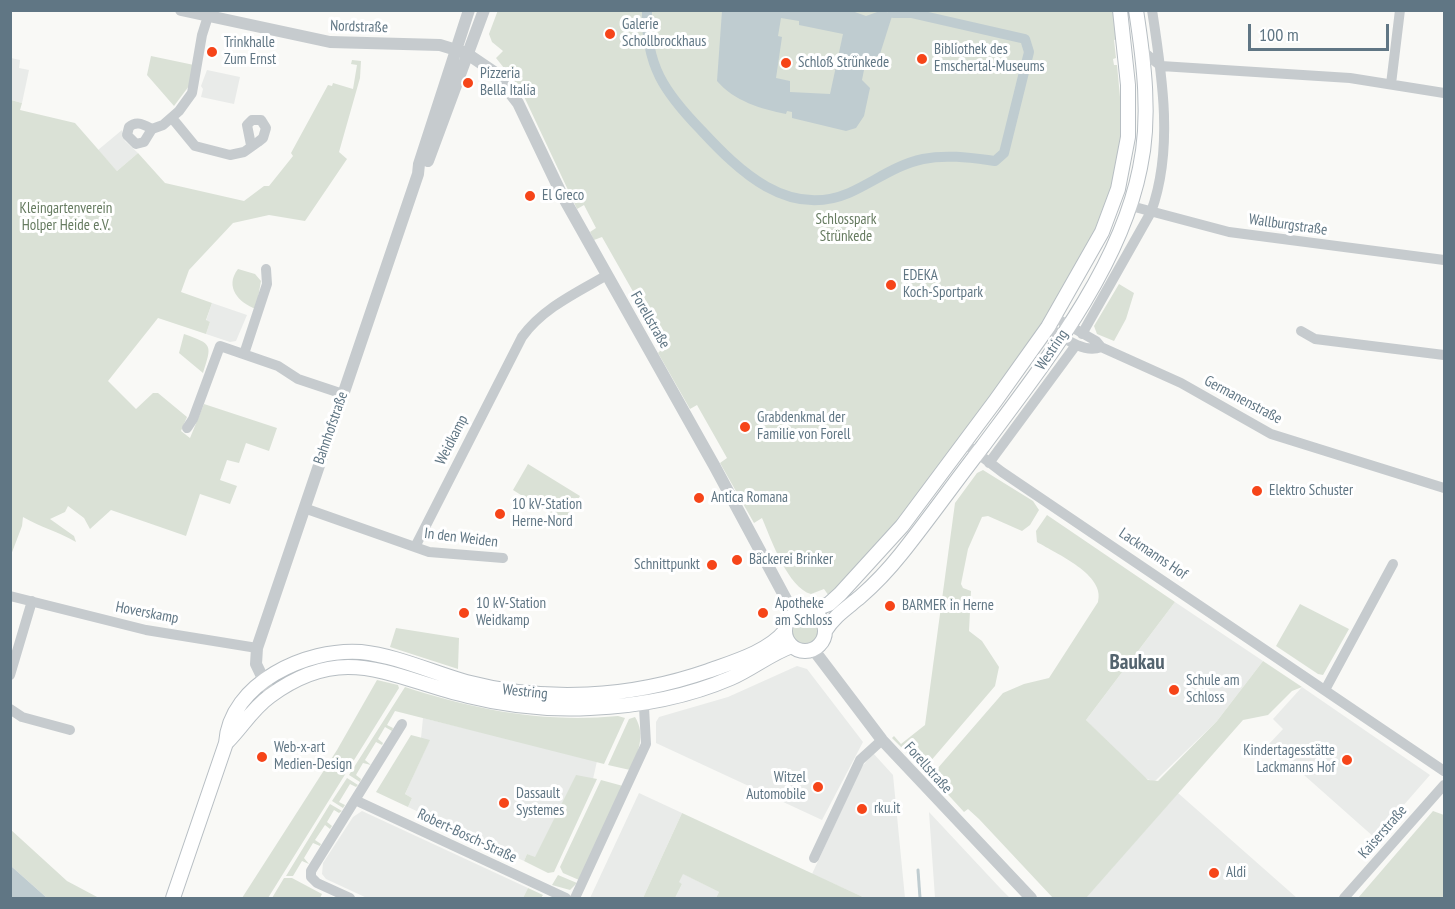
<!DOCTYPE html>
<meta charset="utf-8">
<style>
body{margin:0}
#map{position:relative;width:1455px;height:909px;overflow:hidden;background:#f9f9f6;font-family:"PT Sans Narrow",sans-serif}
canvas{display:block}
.frame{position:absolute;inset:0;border:12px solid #607684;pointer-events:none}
.scale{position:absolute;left:1248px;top:24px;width:141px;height:27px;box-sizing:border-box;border:3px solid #607684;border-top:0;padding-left:8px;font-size:18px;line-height:21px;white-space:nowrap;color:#607684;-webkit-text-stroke:4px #fff;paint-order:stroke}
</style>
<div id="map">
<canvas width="1455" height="909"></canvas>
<div class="frame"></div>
<div class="scale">100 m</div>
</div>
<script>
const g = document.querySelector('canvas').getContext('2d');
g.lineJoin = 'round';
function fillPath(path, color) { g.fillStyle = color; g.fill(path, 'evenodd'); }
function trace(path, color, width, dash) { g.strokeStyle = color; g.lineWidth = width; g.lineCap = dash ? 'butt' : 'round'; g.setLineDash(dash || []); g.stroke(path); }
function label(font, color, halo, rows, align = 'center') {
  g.font = font + ' "PT Sans Narrow",sans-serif'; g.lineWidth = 6; g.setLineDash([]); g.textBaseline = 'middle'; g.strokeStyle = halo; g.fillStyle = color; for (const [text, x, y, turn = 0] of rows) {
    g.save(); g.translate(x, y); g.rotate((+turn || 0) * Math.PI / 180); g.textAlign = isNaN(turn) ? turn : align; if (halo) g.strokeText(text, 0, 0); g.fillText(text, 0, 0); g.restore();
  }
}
fillPath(new Path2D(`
 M11 58 20 60 19 68 29 70 22 103 11 100Z
 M207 70 240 77 234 104 201 97 203 89 201 86Z
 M122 130 125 141 138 153 117 171 98 150Z
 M212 303 247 315 236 341 230 342 206 334 210 322 206 321Z
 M1175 602 1263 661 1217 721 1154 782 1145 778 1086 720Z
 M797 666 807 669 863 742 822 820 656 743V722L659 717 728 697Z
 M1302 687 1430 775 1375 838 1269 744 1283 729 1273 719Z
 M423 718 591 759 597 761 593 779 576 776 535 858 527 854 524 861 408 807 412 798 405 794 429 741 421 738Z
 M873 753 893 775 905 898H865L812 874 861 768Z
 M639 793 682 813 643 898H590Z
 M1178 793 1297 898H1085Z
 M362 811 528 888 523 898H367L326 879 322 874 323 863 353 817Z
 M929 812 1000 888 1010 898H935Z
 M682 873 719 892 716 898H675L682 884 678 882Z`), '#e9ebe9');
fillPath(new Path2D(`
 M498 10 1115 11 1118 39 1114 40 1116 58 1113 59 1114 65H1117L1120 97 1123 95 1120 158 1102 219 1048 318 910 507 831 599 824 589 811 594C788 588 771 539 762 518L754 523 720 463 727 458 697 405 690 409 658 353 660 351 647 328 652 325 602 237 594 240 590 232 596 228 584 205 577 209 520 88 496 58 503 51 492 42 489 34Z
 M151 56 194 65 189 86 174 106 147 75Z
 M352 60 361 61 360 78 339 152 347 159 305 221 269 215 233 223 189 270 181 292 212 303 206 320 210 322 206 334 158 318 108 381 136 409 153 393H158L187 417 181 431 190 438 204 404 277 428 269 451 246 443 239 463 227 460 220 480 237 486 230 504 200 494 186 536 111 510 90 529 84 518 68 506 65 512 50 519 74 536 76 542C59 532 40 527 23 517L22 526 11 555V100L22 103 20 110 75 123 117 171 138 153 165 183 244 201 264 186H269L293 156 291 153 328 85 332 86 333 83 353 89 357 65 351 64Z
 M238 269 255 274 261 281 256 309C239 303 224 287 238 269Z
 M1119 284 1134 293 1126 319 1114 341 1097 334 1094 326Z
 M184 334C213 344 212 345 203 373L179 353Z
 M528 464 580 496 564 522 513 490Z
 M983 470 1033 501 1039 510 1030 525 1022 531 988 516 982 517 968 549 961 584 963 588 971 591 969 631 982 641 999 667 995 686 929 763 919 765 892 738 894 736 901 744 925 725 955 503 977 473Z
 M1047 515 1175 602 1086 720 1148 780 1158 781 1217 721 1263 661 1302 687 1292 691 1268 715 1243 720 1086 898H1053L979 819 968 809 964 812 931 776 1003 693 1024 684 1049 678 1098 602C1106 575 1057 554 1037 542L1036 531Z
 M1300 604 1349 629 1323 675 1318 674 1276 646Z
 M790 630a15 15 0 1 1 30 0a15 15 0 1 1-30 0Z
 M396 628 459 638 458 669 390 647Z
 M377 680 398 685 399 688 268 898H242L337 750Z
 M405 687C476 710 543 723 618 716L625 718 604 764 395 711 387 725 393 728 392 731 385 727 378 739 383 743 382 745 376 742 365 760 371 765 363 763 356 775 361 779 360 782 349 775Z
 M635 717C646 735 638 753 630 770L608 765 629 719Z
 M411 735 430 740 405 794 412 798 408 807 376 792Z
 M576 775 597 779 554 872 548 873 524 861 527 854 535 857Z
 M347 778 358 785 356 787 350 784 339 802 345 805 343 808 332 801Z
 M601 780 623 786 579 880 563 873 560 867Z
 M330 804 342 811 339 813 334 810 327 822 332 826 330 829 325 825 315 840 321 844 320 846 313 843 304 858 309 864 302 861 293 876H286Z
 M1433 811 1444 815V898H1358Z
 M682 813 865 898H716L719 892 683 874 679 882 682 884 675 898H643Z
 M10 829 67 881 99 898H47L11 866Z
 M558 875 577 883 570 890 552 885Z
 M284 878H292L322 894 320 898H272Z
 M528 888 543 895 541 898H523Z`), '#dae1d6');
fillPath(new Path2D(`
 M852 11 866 16 880 11 893 13 880 54 865 65 862 80 870 88 864 116 856 128 846 131 792 118V112L787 111 786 114C761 109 734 101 717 81L722 11ZM781 18 799 21V25L843 34 830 94 790 92V81L776 78 782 37 778 36Z
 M11 866 47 898H11Z`), '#bfccd0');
trace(new Path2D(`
 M918 870 920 898`), '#bfccd0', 3);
trace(new Path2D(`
 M647 10C645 65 665 93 701 130 739 171 788 219 849 193 874 182 895 165 923 159 947 154 972 158 995 161L1004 153 1029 52 1025 39 911 13H893`), '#bfccd0', 10);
const secondary = new Path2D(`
 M810 611 829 604 840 594 902 526 996 400 1048 327 1102 232 1118 189 1128 137V85L1120 10
 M785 631a20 20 0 1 1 40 0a20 20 0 1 1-40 0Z
 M825 631C834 616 847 608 860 597 875 584 889 569 901 554 929 519 955 482 983 446 1043 365 1120 269 1140 168 1151 117 1144 62 1136 10
 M227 742C242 727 252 709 270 696 345 641 391 678 468 696 508 706 549 710 590 708 638 706 687 697 731 678 752 669 771 653 792 646
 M173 898 226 743C230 683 307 648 361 652 397 656 431 672 466 682 546 703 630 698 708 671 733 662 768 652 785 631`);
trace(secondary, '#b7bec3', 16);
trace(new Path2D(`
 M1141 50 1161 66 1350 78 1444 93
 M1391 84 1400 10
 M172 118 195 146 230 155 244 152 258 142 263 138 266 128 261 120H252L247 125 251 145
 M152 129C144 125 137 120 129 127L127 135 136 144 144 142 152 129 163 125 179 111 192 93 202 35 210 10
 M1131 206 1229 232 1444 260
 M1054 317 1096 341 1101 347 1181 383 1271 434 1444 488
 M1048 327C1063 337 1083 354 1101 347
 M1301 331 1315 339 1444 355
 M1082 334 1151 212C1174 149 1162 75 1152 10
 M244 354 267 284 266 269
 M187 428 193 419 220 346 278 366 298 379 343 394
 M964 443 1002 472 1444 771
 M989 463 1076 345
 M304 508 429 552 503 558
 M415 547 522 337C543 308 576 293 607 275
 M10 596 146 630 257 648
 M10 675 32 601
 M1325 690 1393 564
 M10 709 22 717 70 730
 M355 800 566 898
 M814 858 860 760 882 740
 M350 898 317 883 311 877V871L402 724
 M575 898 646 744 643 689
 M1344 898 1444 785`), '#c6cbce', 10);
trace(new Path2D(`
 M181 10 330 42 440 45 466 53 494 72 518 103 561 193 715 467 794 614
 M428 161 484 10
 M813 649 882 740 1031 898
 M268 689 256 664 257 648 418 174 419 164 469 10`), '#c6cbce', 12);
trace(secondary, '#fff', 14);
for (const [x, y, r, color] of [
 [610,34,6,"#f64519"],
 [212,52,6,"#f64519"],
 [922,59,6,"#f64519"],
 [786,63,6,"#f64519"],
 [468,83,6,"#f64519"],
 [530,196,6,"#f64519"],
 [891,285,6,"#f64519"],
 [745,427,6,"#f64519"],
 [1257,491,6,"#f64519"],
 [699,498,6,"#f64519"],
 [500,514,6,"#f64519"],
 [737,560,6,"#f64519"],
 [712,565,6,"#f64519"],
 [890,606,6,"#f64519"],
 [464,613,6,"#f64519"],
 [763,613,6,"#f64519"],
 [1174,690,6,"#f64519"],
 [262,757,6,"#f64519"],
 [1347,760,6,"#f64519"],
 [818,787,6,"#f64519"],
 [504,803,6,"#f64519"],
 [862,809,6,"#f64519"],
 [1214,873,6,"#f64519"]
]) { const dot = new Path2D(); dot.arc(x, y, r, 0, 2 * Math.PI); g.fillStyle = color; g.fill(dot); trace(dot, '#fff', 2); }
label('15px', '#607684', '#fff', [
 ["Galerie",622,25],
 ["Schollbrockhaus",622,42],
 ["Trinkhalle",224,43],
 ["Zum Ernst",224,60],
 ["Bibliothek des",934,50],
 ["Emschertal-Museums",934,67],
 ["Schloß Strünkede",798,63],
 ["Pizzeria",480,74],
 ["Bella Italia",480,91],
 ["El Greco",542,196],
 ["EDEKA",903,276],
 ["Koch-Sportpark",903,293],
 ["Grabdenkmal der",757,418],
 ["Familie von Forell",757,435],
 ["Elektro Schuster",1269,491],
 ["Antica Romana",711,498],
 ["10 kV-Station",512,505],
 ["Herne-Nord",512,522],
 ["Bäckerei Brinker",749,560],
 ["Schnittpunkt",700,565,"right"],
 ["10 kV-Station",476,604],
 ["Weidkamp",476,621],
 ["Apotheke",775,604],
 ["am Schloss",775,621],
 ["BARMER in Herne",902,606],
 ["Schule am",1186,681],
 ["Schloss",1186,698],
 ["Web-x-art",274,748],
 ["Medien-Design",274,765],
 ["Kindertagesstätte",1335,751,"right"],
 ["Lackmanns Hof",1335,768,"right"],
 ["Witzel",806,778,"right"],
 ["Automobile",806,795,"right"],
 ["Dassault",516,794],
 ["Systemes",516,811],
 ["rku.it",874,809],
 ["Aldi",1226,873]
], 'left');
label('15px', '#607684', '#fff', [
 ["Nordstraße",359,27,2],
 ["Wallburgstraße",1288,225,8],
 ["Forellstraße",650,320,60],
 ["Westring",1052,350,-56],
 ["Germanenstraße",1243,400,28],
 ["Bahnhofstraße",331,428,-71],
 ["Weidkamp",452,440,-63],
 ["In den Weiden",461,538,7],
 ["Lackmanns Hof",1153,554,34],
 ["Hoverskamp",147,613,11],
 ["Westring",525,692,6],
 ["Forellstraße",928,768,48],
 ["Kaiserstraße",1383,832,-49],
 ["Robert-Bosch-Straße",467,836,25]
]);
label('15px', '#667b60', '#fff', [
 ["Kleingartenverein",66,209],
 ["Holper Heide e.V.",66,226],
 ["Schlosspark",846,220],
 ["Strünkede",846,237]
]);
label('bold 21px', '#53636e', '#fff', [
 ["Baukau",1137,663]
]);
</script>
